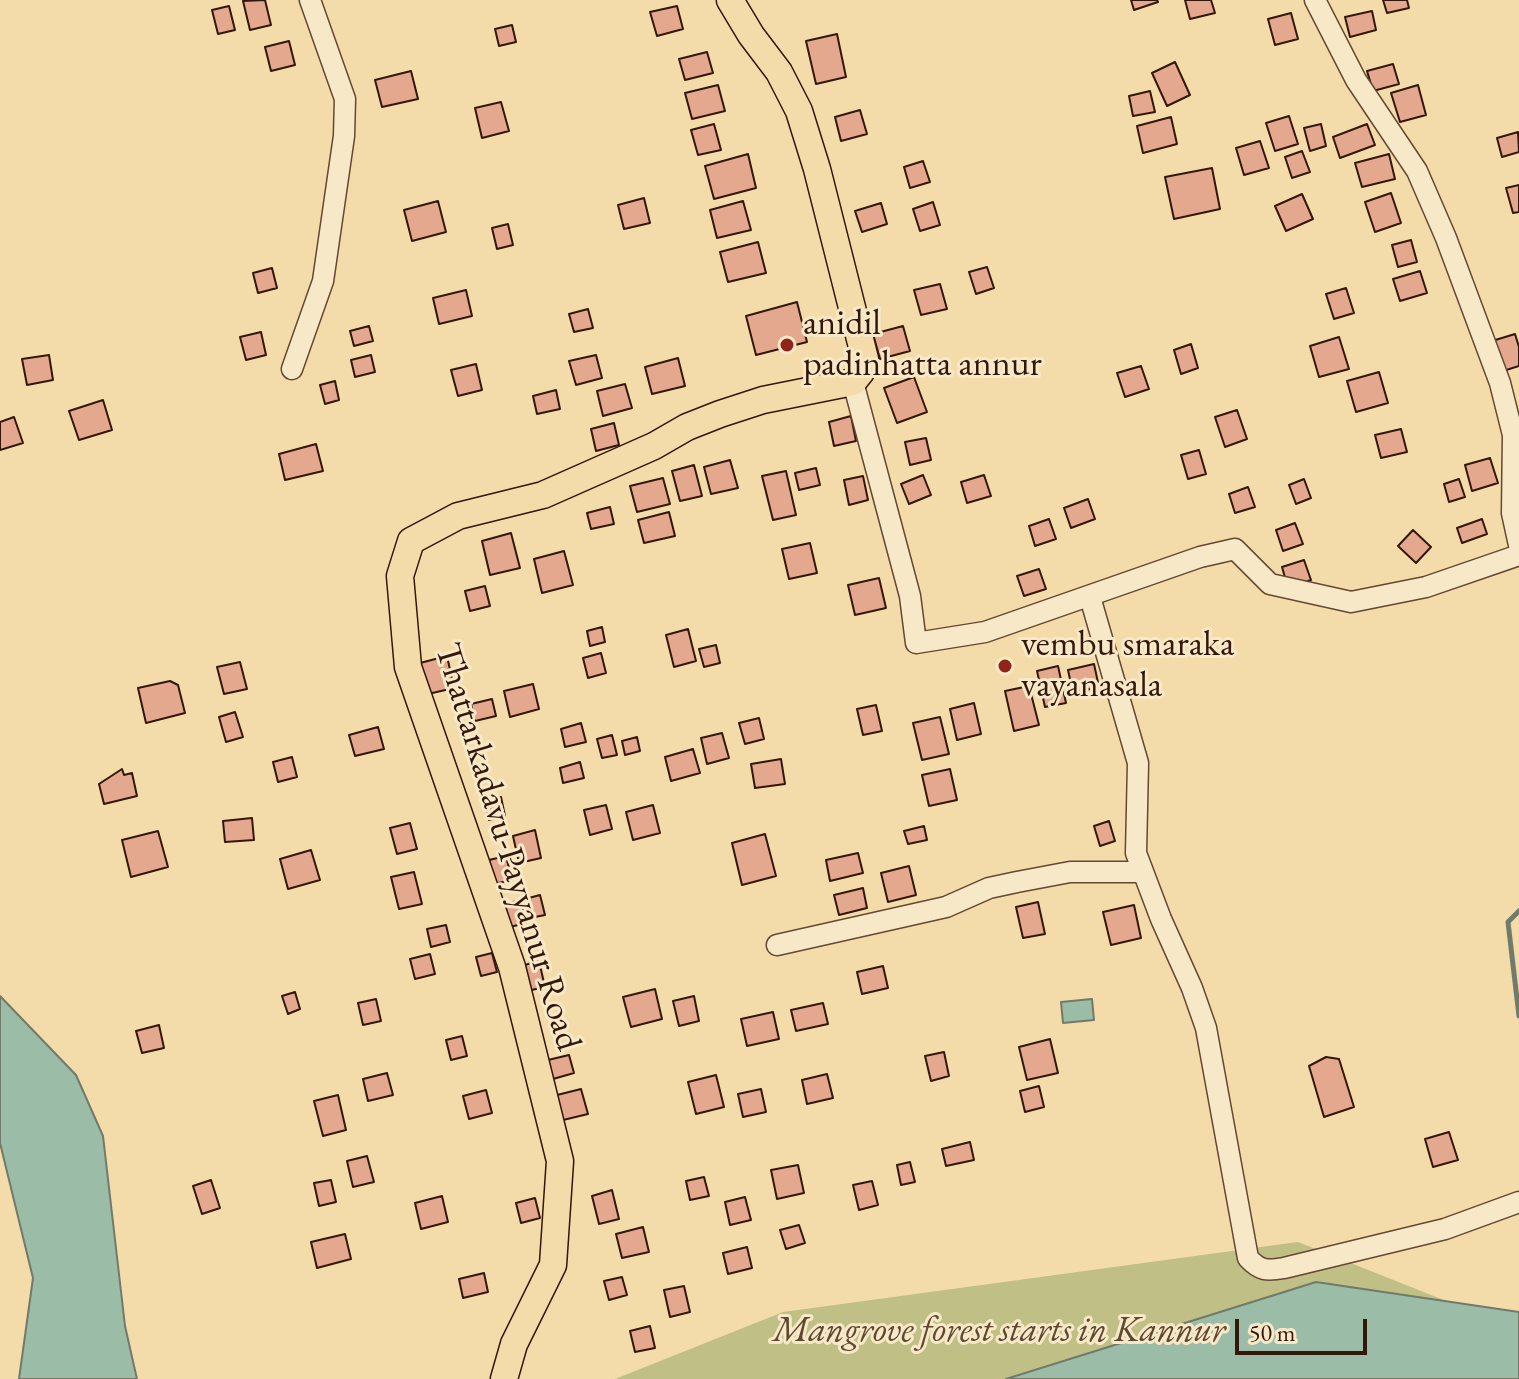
<!DOCTYPE html>
<style>
body{margin:0}
#map{position:relative;width:1519px;height:1379px;overflow:hidden;background:#f3dcaa;font-family:"EB Garamond",serif}
canvas{display:block}
.scale{position:absolute;left:1235px;top:1319px;width:132px;height:36px;box-sizing:border-box;border:4px solid #34170b;border-top:0;padding-left:10px;font-size:24px;line-height:28px;white-space:nowrap;color:#34170b;-webkit-text-stroke:6px #f7e8c8;paint-order:stroke}
</style>
<div id="map">
<canvas width="1519" height="1379"></canvas>
<div class="scale">50 m</div>
</div>
<script>
const g = document.querySelector('canvas').getContext('2d');
g.lineJoin = 'round';
function fillPath(path, color) { g.fillStyle = color; g.fill(path, 'evenodd'); }
function trace(path, color, width, dash) { g.strokeStyle = color; g.lineWidth = width; g.lineCap = dash ? 'butt' : 'round'; g.setLineDash(dash || []); g.stroke(path); }
function label(font, color, halo, rows, align = 'center') {
  g.font = font + ' "EB Garamond",serif'; g.lineWidth = 6; g.setLineDash([]); g.textBaseline = 'middle'; g.strokeStyle = halo; g.fillStyle = color; for (const [text, x, y, turn = 0] of rows) {
    g.save(); g.translate(x, y); g.rotate((+turn || 0) * Math.PI / 180); g.textAlign = isNaN(turn) ? turn : align; if (halo) g.strokeText(text, 0, 0); g.fillText(text, 0, 0); g.restore();
  }
}
fillPath(new Path2D(`
 M1298 1242 1519 1330V1379L1316 1282 1006 1379H615L783 1312Z`), '#c0bf85');
const water = new Path2D(`
 M0 996 76 1075 103 1136 125 1326 137 1379H19L33 1278 0 1143Z
 M1092 999 1094 1020 1063 1023 1061 1002Z
 M1316 1282 1519 1312V1379H1006Z`);
fillPath(water, '#9bbca7');
trace(water, '#727a69', 2);
trace(new Path2D(`
 M1519 911 1508 922 1519 1016`), '#727a69', 5);
const building = new Path2D(`
 M265 0 271 25 250 30 243 1Z
 M1131 0H1157L1158 2 1134 10Z
 M1185 0H1211L1215 13 1190 19Z
 M1383 0H1407L1409 8 1387 13Z
 M229 6 235 30 218 34 212 10Z
 M677 6 683 29 657 36 650 12Z
 M1372 11 1376 30 1350 37 1345 17Z
 M1291 13 1298 39 1275 45 1268 19Z
 M512 25 516 42 499 46 495 29Z
 M837 34 846 77 816 84 806 41Z
 M289 41 295 65 271 71 265 47Z
 M707 52 713 73 685 80 679 59Z
 M1175 62 1190 95 1167 106 1152 73Z
 M1393 64 1399 84 1373 91 1367 71Z
 M411 71 418 99 382 107 375 80Z
 M718 85 725 111 692 119 685 93Z
 M1418 85 1426 115 1400 122 1391 93Z
 M1150 91 1155 112 1133 116 1129 96Z
 M501 102 509 131 482 138 475 108Z
 M860 110 867 134 841 141 835 117Z
 M1289 116 1298 144 1275 151 1266 123Z
 M1171 117 1177 144 1143 153 1137 126Z
 M714 124 721 150 698 155 691 130Z
 M1321 124 1326 146 1310 151 1304 128Z
 M1367 124 1375 145 1340 158 1333 137Z
 M1518 132 1519 152 1502 157 1497 138Z
 M1260 141 1269 168 1244 175 1236 148Z
 M1302 151 1310 172 1292 178 1285 157Z
 M748 154 756 188 714 199 705 166Z
 M1389 154 1395 179 1362 187 1355 163Z
 M923 161 930 182 910 188 904 167Z
 M1212 168 1220 209 1174 219 1165 177Z
 M1519 185V212L1513 213 1506 188Z
 M1391 193 1401 223 1375 232 1365 202Z
 M1302 194 1313 219 1286 231 1275 206Z
 M644 198 650 223 624 229 618 205Z
 M438 201 446 232 412 241 404 210Z
 M743 201 751 230 717 238 710 210Z
 M933 202 940 225 920 231 913 209Z
 M881 203 887 224 862 232 855 211Z
 M508 224 513 245 497 249 492 228Z
 M1411 240 1417 262 1398 267 1392 245Z
 M758 242 766 273 728 282 720 252Z
 M987 267 994 288 976 294 969 272Z
 M272 268 277 288 258 293 253 273Z
 M1420 271 1427 293 1400 301 1393 279Z
 M940 284 947 309 921 315 914 290Z
 M1346 288 1354 313 1334 319 1326 294Z
 M466 290 472 316 439 324 433 298Z
 M797 302 807 342 756 355 746 316Z
 M588 309 593 328 574 332 569 314Z
 M369 326 373 341 354 346 350 331Z
 M903 326 910 351 880 359 873 334Z
 M261 332 266 355 246 360 240 337Z
 M1515 334 1519 347V366L1500 372 1492 341Z
 M1339 337 1349 369 1319 377 1310 346Z
 M1191 344 1198 368 1181 374 1174 350Z
 M49 355 53 380 27 385 22 359Z
 M371 355 375 372 355 377 351 360Z
 M596 355 602 378 576 385 569 361Z
 M678 358 685 386 652 394 645 367Z
 M476 364 482 390 458 396 451 370Z
 M1141 366 1149 389 1125 397 1117 373Z
 M1379 372 1388 403 1356 412 1347 381Z
 M914 377 927 412 897 423 884 388Z
 M335 381 339 400 325 404 320 385Z
 M625 384 632 408 603 416 597 391Z
 M556 390 560 409 537 414 533 396Z
 M103 400 112 430 79 440 69 411Z
 M1237 410 1247 439 1225 447 1215 417Z
 M851 416 856 441 834 446 829 422Z
 M14 417 23 443 0 450V422Z
 M614 423 619 445 596 451 591 429Z
 M1401 429 1407 452 1381 458 1375 435Z
 M926 438 931 460 910 465 905 442Z
 M316 444 323 471 285 480 279 454Z
 M1199 450 1206 474 1188 479 1181 455Z
 M1490 458 1498 483 1472 491 1465 465Z
 M730 460 738 488 711 494 704 467Z
 M694 465 702 496 680 501 672 471Z
 M816 468 820 485 799 490 795 473Z
 M786 471 796 515 773 520 762 476Z
 M923 475 931 495 909 504 901 484Z
 M984 475 991 496 967 503 961 482Z
 M863 476 868 500 849 505 844 480Z
 M663 478 670 504 637 512 630 486Z
 M1304 479 1311 498 1296 504 1289 485Z
 M1459 479 1465 497 1449 502 1444 484Z
 M1248 487 1255 507 1235 513 1229 494Z
 M1088 499 1095 519 1071 528 1064 508Z
 M610 507 614 524 591 529 587 513Z
 M669 512 675 536 644 543 638 520Z
 M1049 519 1056 539 1035 546 1029 526Z
 M1482 519 1487 534 1462 543 1457 528Z
 M1295 523 1303 544 1283 551 1276 530Z
 M1413 530 1431 547 1416 563 1398 546Z
 M511 533 520 568 490 575 482 541Z
 M810 543 817 573 789 579 782 549Z
 M564 551 573 585 542 593 534 559Z
 M1304 560 1311 580 1288 588 1282 567Z
 M1039 569 1046 589 1024 596 1017 576Z
 M879 578 886 608 855 615 848 585Z
 M485 586 490 606 470 611 465 591Z
 M602 627 605 642 590 646 587 631Z
 M688 629 696 661 674 667 666 635Z
 M716 645 720 663 704 667 699 649Z
 M601 653 606 673 588 678 583 658Z
 M447 656 454 688 428 694 420 663Z
 M240 662 247 689 224 694 217 667Z
 M1094 664 1099 687 1073 693 1068 670Z
 M1058 666 1066 703 1045 707 1037 671Z
 M170 681 178 685 185 713 146 723 138 688Z
 M533 684 539 709 510 717 504 691Z
 M1029 686 1039 725 1014 731 1005 691Z
 M492 699 496 716 475 721 471 704Z
 M974 703 981 734 957 740 950 709Z
 M876 705 882 731 863 735 857 709Z
 M235 712 243 737 226 742 219 717Z
 M940 717 949 754 922 760 913 723Z
 M759 718 764 739 745 744 739 723Z
 M581 723 586 742 565 747 561 729Z
 M378 727 384 749 355 756 349 735Z
 M722 733 729 758 707 764 701 738Z
 M612 735 617 755 602 758 597 739Z
 M637 737 640 751 625 755 622 741Z
 M693 749 700 773 671 781 665 757Z
 M292 757 297 777 278 782 273 762Z
 M781 759 785 784 755 788 751 764Z
 M580 762 584 778 563 783 560 768Z
 M122 769 124 775 132 773 137 796 104 804 99 784Z
 M950 769 957 800 929 806 922 775Z
 M501 797 505 816 489 820 485 801Z
 M606 805 612 829 590 835 584 810Z
 M653 805 660 833 633 840 626 812Z
 M252 818 254 840 225 842 223 821Z
 M1109 821 1115 841 1100 846 1094 826Z
 M410 823 417 849 397 854 390 828Z
 M924 826 927 840 908 844 904 831Z
 M535 830 541 858 519 863 513 836Z
 M158 831 168 867 131 877 122 840Z
 M765 834 776 876 742 885 732 843Z
 M311 850 320 880 288 889 280 859Z
 M858 853 863 873 830 881 826 860Z
 M506 856 512 880 494 884 489 860Z
 M909 866 916 895 888 902 881 873Z
 M414 872 422 904 399 909 391 877Z
 M863 888 867 908 839 915 834 895Z
 M540 895 545 915 530 918 525 899Z
 M521 900 526 923 510 927 505 904Z
 M1038 902 1045 934 1023 938 1016 907Z
 M1134 905 1141 938 1111 945 1103 912Z
 M446 925 450 942 431 947 427 929Z
 M492 953 497 972 481 976 476 957Z
 M430 954 435 974 415 979 410 959Z
 M539 961 545 987 527 991 521 966Z
 M883 966 888 988 862 994 857 972Z
 M655 989 662 1019 631 1027 623 997Z
 M295 992 300 1009 288 1014 282 996Z
 M694 996 699 1021 679 1026 673 1001Z
 M376 999 381 1021 363 1025 358 1003Z
 M823 1003 828 1024 796 1031 791 1010Z
 M773 1012 779 1039 747 1046 741 1019Z
 M159 1025 164 1048 142 1053 136 1031Z
 M462 1036 467 1056 451 1060 446 1040Z
 M1050 1039 1058 1073 1027 1080 1019 1047Z
 M944 1052 949 1076 931 1081 925 1056Z
 M569 1055 574 1073 553 1079 548 1060Z
 M1326 1057 1339 1059 1354 1107 1324 1117 1309 1066Z
 M387 1073 393 1095 368 1101 363 1079Z
 M827 1074 833 1098 807 1104 802 1080Z
 M716 1075 724 1107 696 1114 688 1082Z
 M1039 1086 1044 1107 1025 1112 1020 1091Z
 M581 1089 588 1114 559 1121 553 1096Z
 M761 1089 766 1112 743 1117 738 1094Z
 M486 1090 492 1113 469 1119 463 1096Z
 M338 1095 346 1130 323 1136 314 1101Z
 M1449 1132 1458 1160 1433 1167 1425 1139Z
 M970 1142 974 1160 946 1166 942 1149Z
 M367 1156 374 1182 353 1187 347 1161Z
 M910 1162 915 1182 901 1185 897 1165Z
 M798 1165 804 1193 777 1199 771 1170Z
 M704 1177 709 1196 690 1200 686 1181Z
 M211 1180 220 1208 202 1214 193 1186Z
 M331 1180 336 1202 319 1206 314 1183Z
 M872 1181 878 1205 859 1210 853 1185Z
 M612 1190 619 1219 599 1224 592 1196Z
 M442 1196 448 1222 421 1229 415 1203Z
 M745 1197 751 1220 730 1225 725 1202Z
 M535 1198 540 1218 521 1223 516 1203Z
 M799 1225 805 1243 786 1249 780 1230Z
 M643 1227 649 1252 622 1258 616 1234Z
 M345 1234 351 1259 317 1268 311 1242Z
 M747 1247 752 1268 728 1274 723 1253Z
 M484 1273 488 1292 463 1298 459 1279Z
 M622 1277 627 1295 609 1300 604 1281Z
 M684 1286 690 1312 670 1317 664 1290Z
 M650 1326 655 1348 635 1352 630 1331Z`);
fillPath(building, '#e3a88d');
trace(building, '#34170b', 2);
const minor = new Path2D(`
 M1315 0 1356 80 1417 171 1446 238 1500 383 1513 435 1512 513 1519 545
 M292 369 323 281 344 136 345 99 310 0
 M853 382 910 596 916 643 985 632 1200 557 1235 549 1270 584 1351 602 1426 587 1519 555
 M1090 597 1138 763 1136 853 1161 919 1192 988 1206 1028 1248 1258C1260 1271 1267 1271 1284 1268L1445 1229 1519 1202
 M777 945 946 907 989 888 1017 882 1070 872H1143`);
const major = new Path2D(`
 M504 1379 514 1344 553 1265 560 1161 512 967 408 667 400 576 411 541 458 516 543 495 654 446 687 427 720 414 763 400 853 382 861 372 865 359 817 169 799 111 779 72 751 35 730 0`);
trace(minor, '#644833', 23);
trace(major, '#34170b', 29);
trace(minor, '#f7e8c8', 20);
trace(major, '#f3dcaa', 26);
for (const [x, y, r, color] of [
 [787,345,8,"#8f2418"],
 [1005,666,8,"#8f2418"]
]) { const dot = new Path2D(); dot.arc(x, y, r, 0, 2 * Math.PI); g.fillStyle = color; g.fill(dot); trace(dot, '#f7e8c8', 3); }
label('36px', '#34170b', '#f7e8c8', [
 ["anidil",803,324],
 ["padinhatta annur",803,365],
 ["vembu smaraka",1021,645],
 ["vayanasala",1021,686]
], 'left');
label('36px', '#34170b', '#f7e8c8', [
 ["Thattarkadavu-Payyanur Road",507,847,73]
]);
label('italic 36px', '#5e4930', '#f7e8c8', [
 ["Mangrove forest starts in Kannur",999,1331]
]);
</script>
